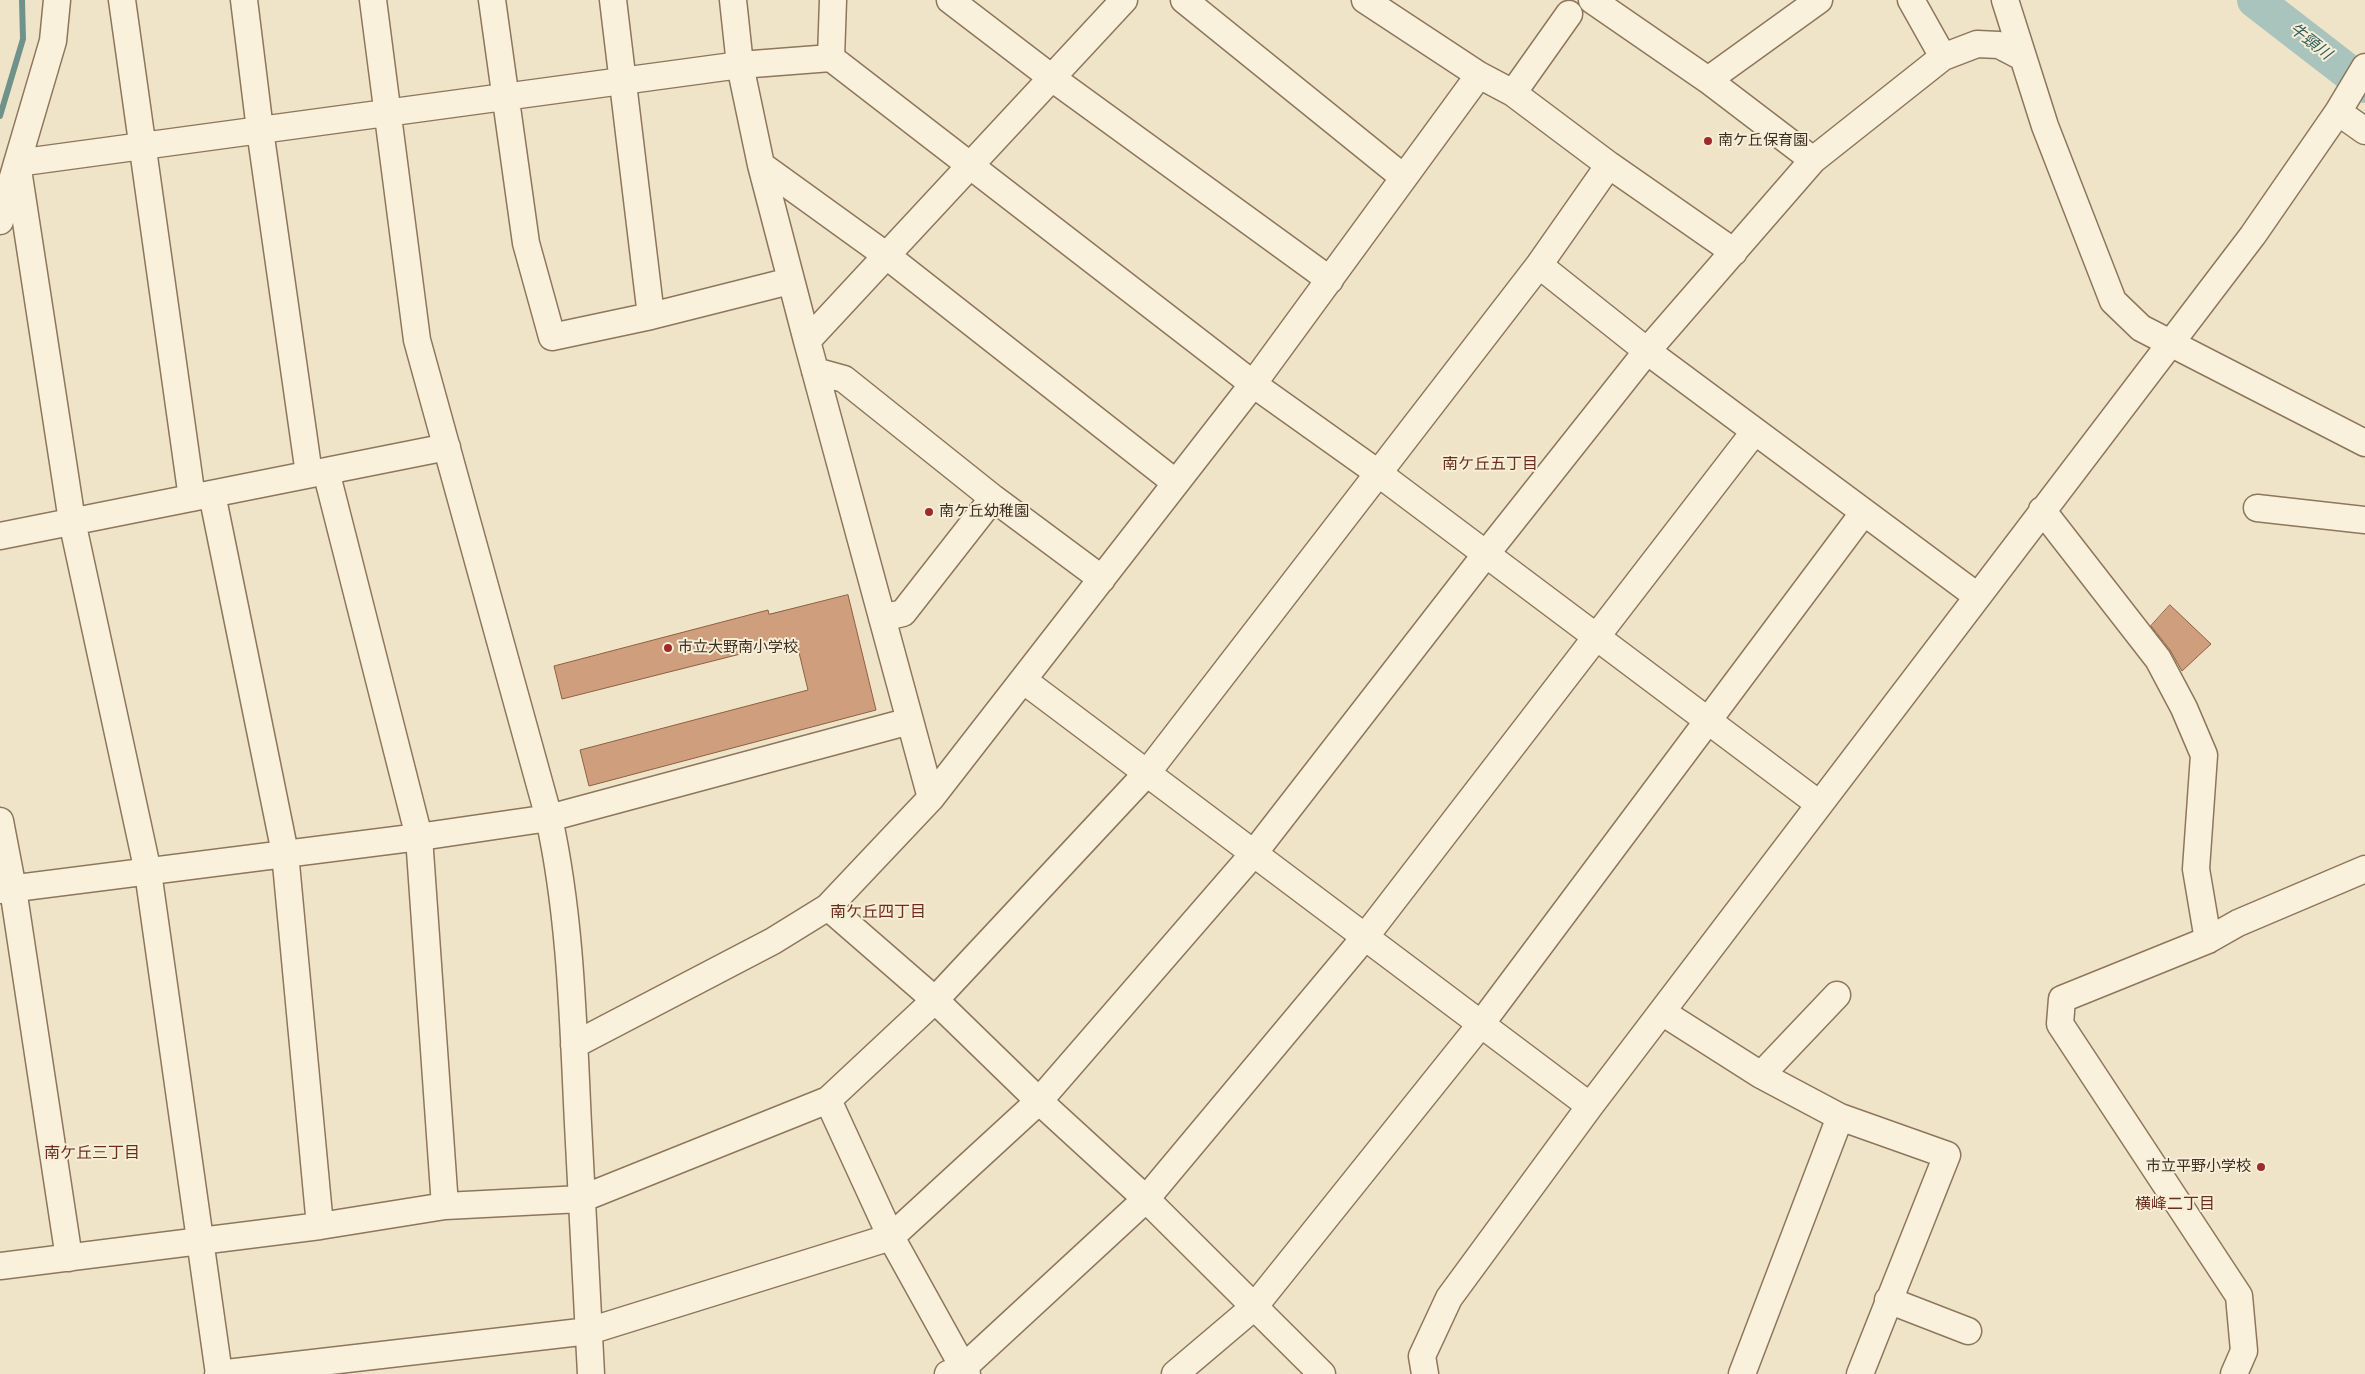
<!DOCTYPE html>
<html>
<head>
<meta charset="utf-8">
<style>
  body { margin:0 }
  canvas { display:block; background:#f0e4c8 }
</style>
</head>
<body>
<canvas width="2365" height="1374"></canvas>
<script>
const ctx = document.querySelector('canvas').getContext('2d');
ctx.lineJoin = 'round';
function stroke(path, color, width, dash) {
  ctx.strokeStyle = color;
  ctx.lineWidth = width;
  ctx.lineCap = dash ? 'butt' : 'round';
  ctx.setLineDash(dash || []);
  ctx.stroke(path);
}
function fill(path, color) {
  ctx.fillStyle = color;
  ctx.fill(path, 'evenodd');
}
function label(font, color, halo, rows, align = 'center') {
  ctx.font = font + ' "Times New Roman","Noto Sans JP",serif';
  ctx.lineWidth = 4;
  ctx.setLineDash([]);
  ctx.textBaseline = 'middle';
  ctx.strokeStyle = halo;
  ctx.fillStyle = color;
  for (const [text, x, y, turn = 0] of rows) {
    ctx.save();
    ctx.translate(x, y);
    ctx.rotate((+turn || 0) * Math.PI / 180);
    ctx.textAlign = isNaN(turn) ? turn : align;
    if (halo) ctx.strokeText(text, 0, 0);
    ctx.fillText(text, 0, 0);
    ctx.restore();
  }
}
stroke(new Path2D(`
  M 0,116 L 23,39 L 22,0`), '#6f938a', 6);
stroke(new Path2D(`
  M 2255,0 L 2365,85`), '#a9c4bc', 36);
const building = new Path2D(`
  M 848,595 L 876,710 L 589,786 L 580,750 L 808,690 L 796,640 L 562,699 L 554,666 L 768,610 L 769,614 Z
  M 2170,605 L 2211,644 L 2182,671 L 2170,650 L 2151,626 Z`);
fill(building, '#cf9f7d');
stroke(building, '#8d5f41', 1);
const minor = new Path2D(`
  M 122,0 L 192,498
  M 244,0 L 260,130 L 309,474
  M 373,0 L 417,340 L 549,818 C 571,919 573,1021 578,1124 C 582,1207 587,1291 591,1374
  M 492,0 L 526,243 L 552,337 L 651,316 L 790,281
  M 613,0 L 651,316
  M 733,0 L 740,65 L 761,165 L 807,341
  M 950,0 L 1052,78 L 1330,280
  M 1184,0 L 1403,177
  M 1365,0 L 1479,75 L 1513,93 L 1609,165 L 1734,252
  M 1592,0 L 1708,80 L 1813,160
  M 1911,0 L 1943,57
  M 2005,0 L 2045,126 L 2113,301 L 2141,328 L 2365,443
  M 831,58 L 833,0
  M 1708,80 L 1819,0
  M 1513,93 L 1569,14
  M 2338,112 L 2365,131
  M 17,163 L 740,65 L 831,58 L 1253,384 L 1378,473 L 1819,804
  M 17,163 L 72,521 L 148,872 L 219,1374
  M 761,165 L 887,256 L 1176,483
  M 0,221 L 53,41 L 57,0
  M 1539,265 L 1609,165
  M 815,371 L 844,379 L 993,498 L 1102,579
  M 326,471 L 419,837 L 445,1206
  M 212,494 L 285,853 L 320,1226
  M 2257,508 L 2365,520
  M 2042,510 L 2158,659 L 2184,708 L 2204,755 L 2196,869 L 2208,940
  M 0,536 L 447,447
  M 882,618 L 903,613 L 993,498
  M 1023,680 L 1590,1106
  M 931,798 L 807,341 L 1124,0
  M 0,821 L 13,889 L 69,1258
  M 0,890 L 419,837 L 549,818 L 910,721
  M 828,907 L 935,1000 L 1039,1101 L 1146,1199 L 1322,1374
  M 1662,1012 L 1761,1075 L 1837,995
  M 574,1045 L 773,941 L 828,907 L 931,798 L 1253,384 L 1479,75
  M 1761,1075 L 1840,1117 L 1947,1155 L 1860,1374
  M 828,1100 L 891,1237 L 967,1374
  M 0,1266 L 320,1226 L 445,1206 L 581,1199 L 828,1100 L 935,1000 L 1147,773 L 1539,265 L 1647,351 L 1977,596
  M 1888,1300 L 1968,1331
  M 218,1374 L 589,1331 L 891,1237 L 1039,1101 L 1254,853 L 1486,554 L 1647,351 L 1813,160 L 1943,57 L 1977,44 L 1999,45 L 2022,57
  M 948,1374 L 964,1367 L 1146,1199 L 1365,937 L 1755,431
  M 1175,1374 L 1254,1307 L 1481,1024 L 1864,512
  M 1425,1374 L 1422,1356 L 1449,1298 L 1590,1106 L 2253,235 L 2338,112 L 2365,67
  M 1742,1374 L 1840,1117
  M 2234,1374 L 2244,1351 L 2239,1296 L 2060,1024 L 2062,999 L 2208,940 L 2238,923 L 2365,869`);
stroke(minor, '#8d765c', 29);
stroke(minor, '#faf1dc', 26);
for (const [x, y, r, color] of [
  [1708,141,5,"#9e2a2b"],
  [929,512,5,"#9e2a2b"],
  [668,648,5,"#9e2a2b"],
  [2261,1167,5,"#9e2a2b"]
]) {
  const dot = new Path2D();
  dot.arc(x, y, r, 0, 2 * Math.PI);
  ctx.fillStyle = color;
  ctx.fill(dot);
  stroke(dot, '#f7eed8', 2);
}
label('15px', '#3d2e20', '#f7eed8', [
  ["南ケ丘保育園",1718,141],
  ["南ケ丘幼稚園",939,512],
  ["市立大野南小学校",678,648],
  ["市立平野小学校",2251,1167,"right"]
], 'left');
label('italic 16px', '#2f5d5a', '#f7eed8', [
  ["牛頸川",2310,42,38]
]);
label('16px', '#6b2e1e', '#f7eed8', [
  ["南ケ丘五丁目",1490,465],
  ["南ケ丘四丁目",878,913],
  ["南ケ丘三丁目",92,1154],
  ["横峰二丁目",2175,1205]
]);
</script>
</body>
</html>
